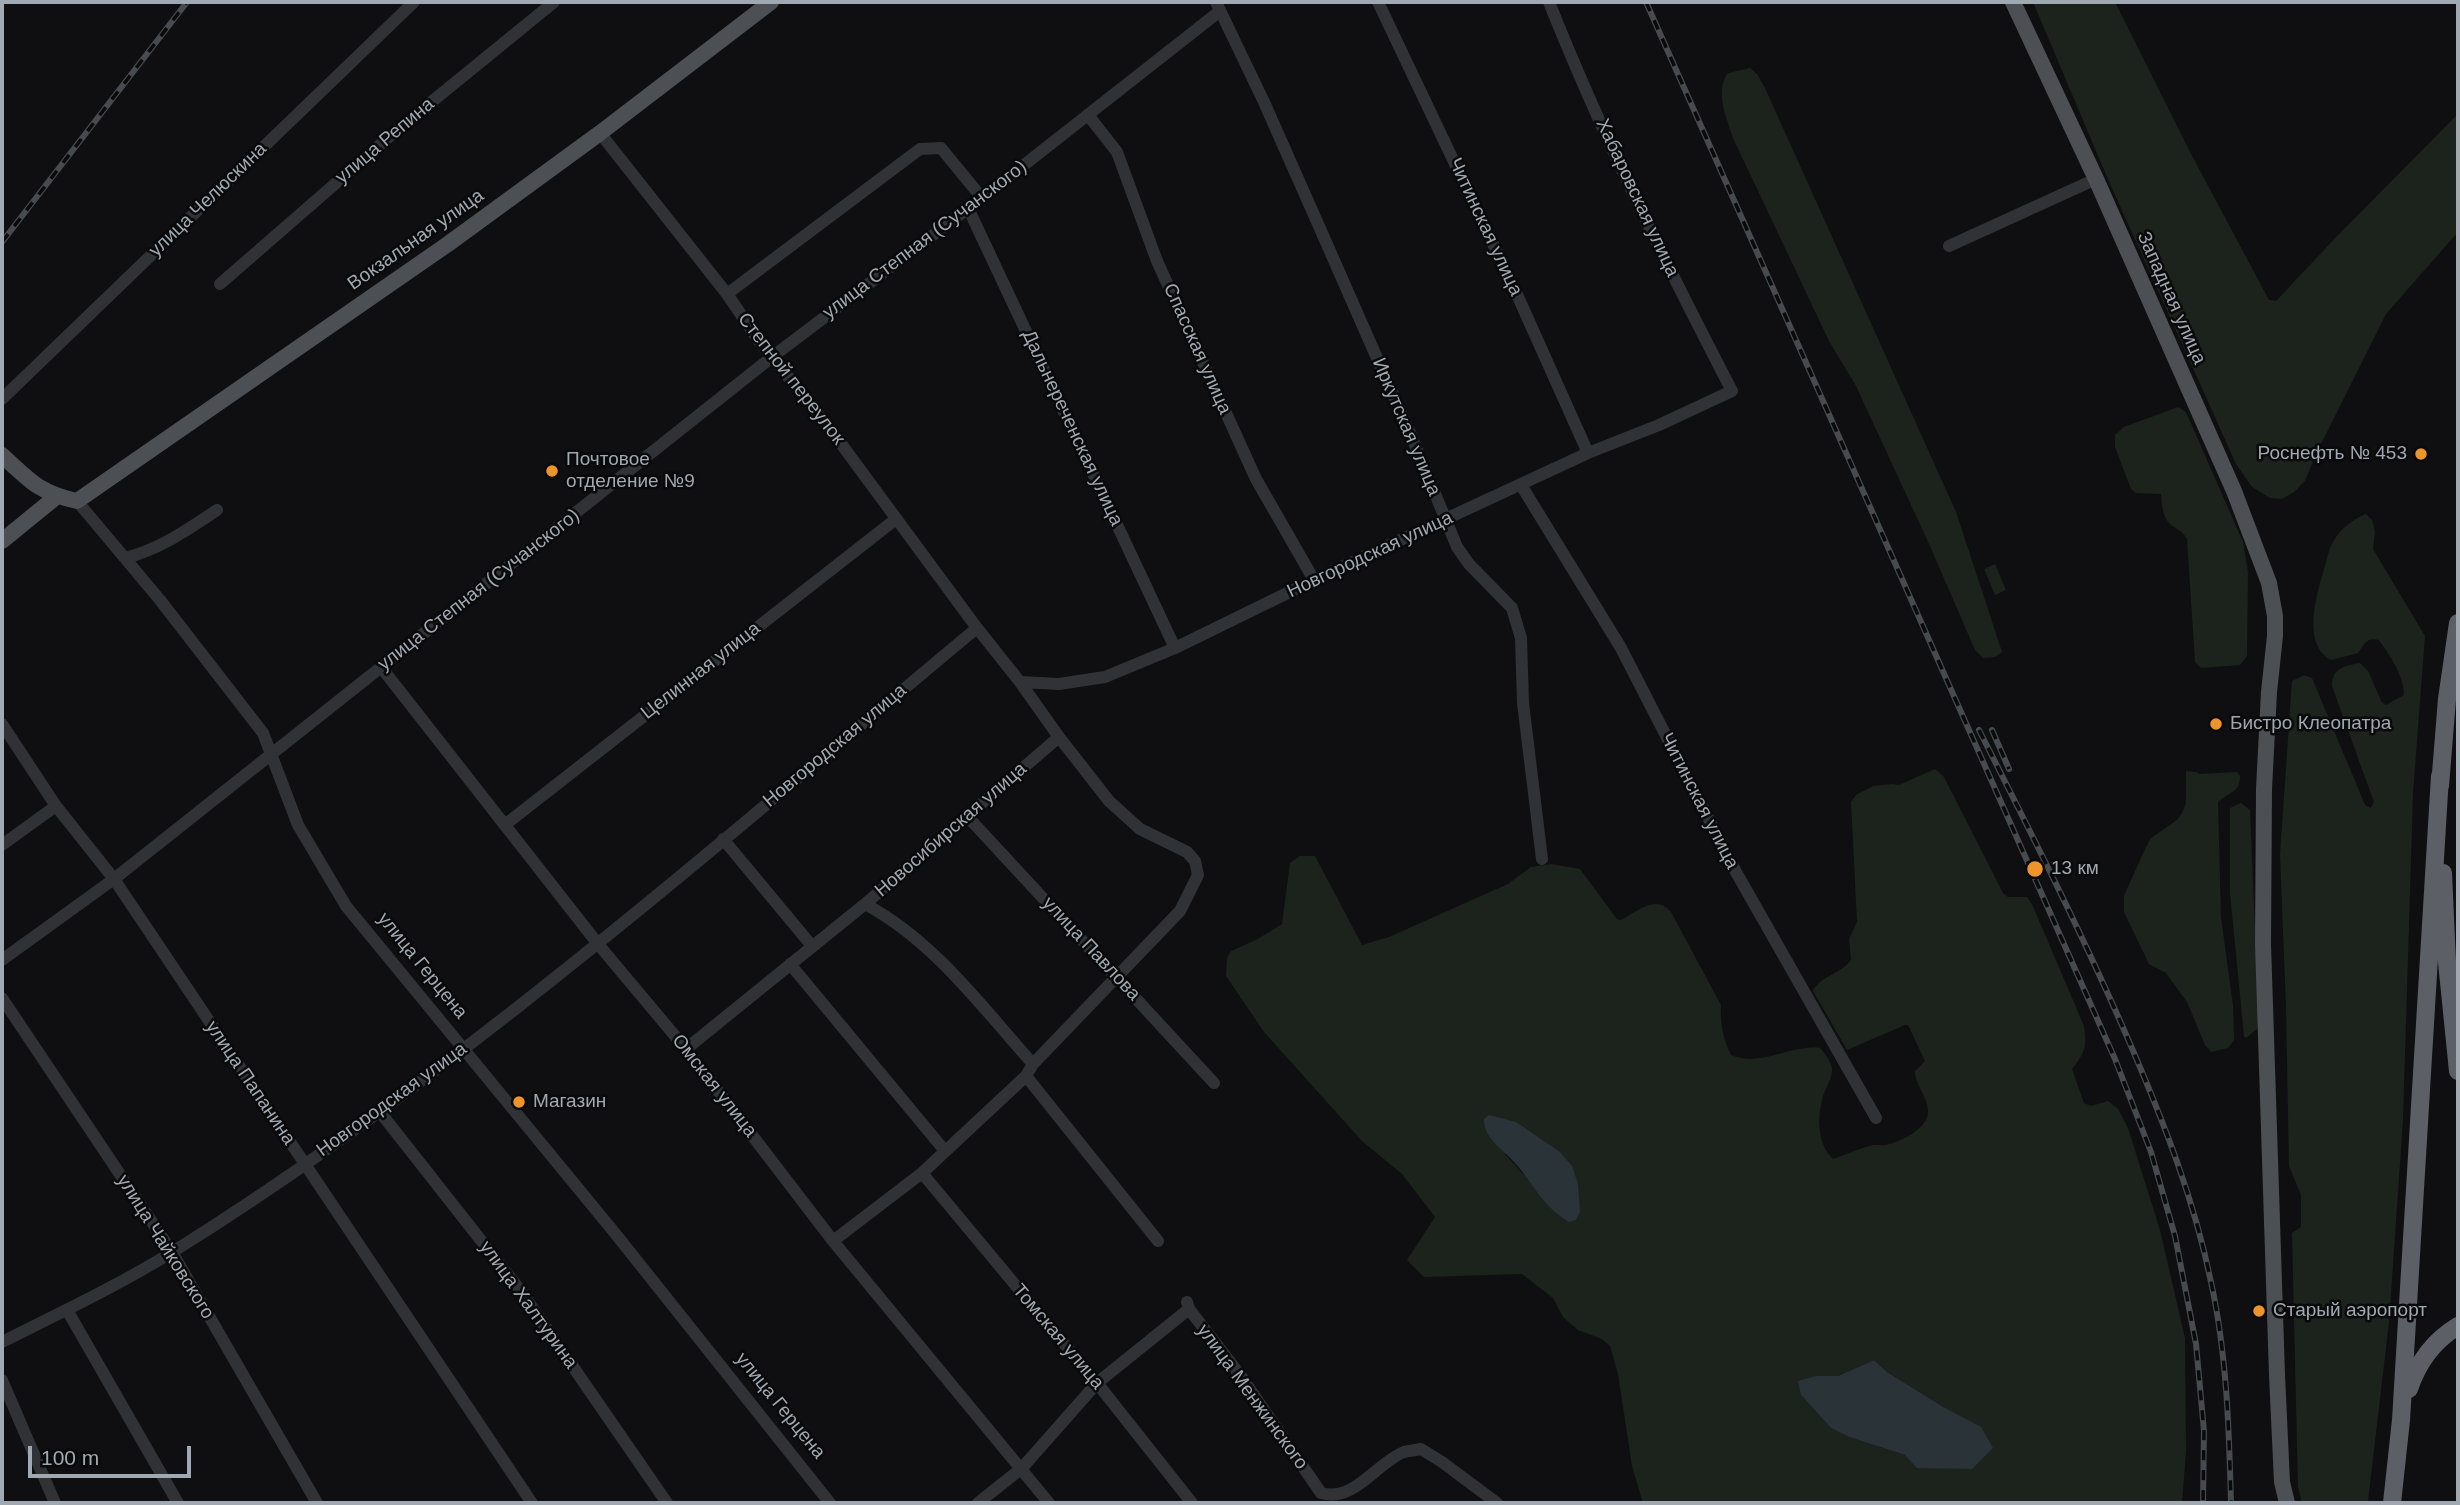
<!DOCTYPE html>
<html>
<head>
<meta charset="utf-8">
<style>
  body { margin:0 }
  #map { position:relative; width:2460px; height:1505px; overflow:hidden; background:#0f0f11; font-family:Helvetica,sans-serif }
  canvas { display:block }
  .frame { position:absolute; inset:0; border:4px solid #a0a8b1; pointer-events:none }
  .scale { position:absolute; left:28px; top:1446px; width:163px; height:32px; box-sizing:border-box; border:4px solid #a0a8b1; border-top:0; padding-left:9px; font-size:21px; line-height:24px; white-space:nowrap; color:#a0a8b1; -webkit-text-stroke:5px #0a0a0b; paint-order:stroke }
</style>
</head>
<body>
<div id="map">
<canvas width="2460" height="1505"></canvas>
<div class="frame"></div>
<div class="scale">100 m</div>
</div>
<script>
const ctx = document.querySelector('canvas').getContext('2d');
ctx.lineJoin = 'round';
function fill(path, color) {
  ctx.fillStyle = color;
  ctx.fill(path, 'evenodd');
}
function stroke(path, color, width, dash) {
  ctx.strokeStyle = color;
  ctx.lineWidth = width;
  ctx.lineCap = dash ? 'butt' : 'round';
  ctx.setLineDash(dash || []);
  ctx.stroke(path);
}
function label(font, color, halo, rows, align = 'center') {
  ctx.font = font + ' Helvetica,sans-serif';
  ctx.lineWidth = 5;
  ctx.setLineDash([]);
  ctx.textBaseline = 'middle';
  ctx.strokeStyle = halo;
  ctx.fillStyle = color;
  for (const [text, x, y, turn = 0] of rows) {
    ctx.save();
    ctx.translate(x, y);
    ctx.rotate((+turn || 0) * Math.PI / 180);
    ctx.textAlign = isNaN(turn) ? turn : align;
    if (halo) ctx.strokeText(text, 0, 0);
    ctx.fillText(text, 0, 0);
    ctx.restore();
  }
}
fill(new Path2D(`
  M 2033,2 L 2115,2 L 2190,152 L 2269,300 L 2276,301 L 2342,231 L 2458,114 L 2458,232 L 2386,314 L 2315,456 L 2305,481 L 2294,492 L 2282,499 L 2270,498 L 2252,487 L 2236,464 L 2107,177 Z
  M 1750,68 L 1757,74 L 1765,88 L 1956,512 L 2002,652 L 1995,657 L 1983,658 L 1975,650 L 1930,546 L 1856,386 L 1829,341 L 1733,138 C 1727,118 1714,91 1728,73 Z
  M 2178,407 L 2186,412 L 2243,542 L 2248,572 L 2247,656 L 2240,665 L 2201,668 L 2195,662 L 2187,539 C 2183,531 2175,529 2169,523 C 2162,515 2162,504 2161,494 L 2136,493 L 2131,489 L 2115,447 L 2115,435 L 2124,427 Z
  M 2366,514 L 2372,520 L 2375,532 L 2373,549 L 2425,636 L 2413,793 L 2403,1120 L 2389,1322 L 2368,1501 L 2367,1503 L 2302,1503 L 2298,1487 L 2292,1233 L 2301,1227 L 2301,1195 L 2289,1166 L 2286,1008 L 2280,854 L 2292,681 L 2304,675 L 2312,678 L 2365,805 L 2371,808 L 2374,802 L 2332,686 C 2332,668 2344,666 2360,663 L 2368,671 L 2382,703 L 2386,705 L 2404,695 C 2404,676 2390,655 2379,640 C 2367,637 2365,643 2358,653 L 2331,660 C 2300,644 2318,589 2326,563 C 2328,556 2329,548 2333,542 C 2340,529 2353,519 2366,514 Z
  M 1995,564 L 2006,590 L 1995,595 L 1984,569 Z
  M 1935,769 L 1944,777 L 2003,893 L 2008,897 L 2027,897 L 2032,904 L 2084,1026 C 2087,1046 2085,1053 2072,1069 L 2084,1103 L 2091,1106 L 2108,1101 L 2118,1109 L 2128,1128 L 2160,1230 L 2185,1338 L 2186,1451 L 2182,1503 L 1643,1503 L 1632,1466 L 1618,1374 L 1610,1346 L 1602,1339 L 1578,1330 L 1563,1317 L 1553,1298 L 1522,1274 L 1424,1277 L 1407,1260 L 1435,1217 L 1402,1174 L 1362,1141 L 1264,1032 L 1226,976 L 1227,958 L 1231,951 L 1256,940 L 1282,924 L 1290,863 L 1300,856 L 1315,856 L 1362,945 L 1389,937 L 1508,884 L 1531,867 L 1551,864 L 1580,869 L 1617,919 L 1621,920 C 1638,911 1656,894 1671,912 L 1721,1005 C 1720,1023 1723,1039 1731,1055 C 1762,1068 1790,1044 1820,1048 C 1825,1054 1830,1060 1832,1068 C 1833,1079 1824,1089 1822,1100 C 1817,1120 1818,1145 1833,1159 C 1845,1155 1857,1149 1870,1146 C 1875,1144 1881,1146 1886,1145 C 1900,1142 1927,1129 1928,1113 C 1929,1097 1915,1086 1915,1071 L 1925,1061 L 1908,1025 L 1905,1025 L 1847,1050 L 1813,991 C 1820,976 1841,974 1851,960 L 1849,939 L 1857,922 L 1851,802 L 1856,795 L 1873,786 L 1892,784 L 1899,785 ZM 1504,1153 L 1578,1184 L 1524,1175 ZM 1874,1360 L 1887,1372 L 1945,1408 L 1905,1455 L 1849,1437 L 1831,1428 L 1801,1395 L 1816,1376 L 1838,1376 Z
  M 2186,771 L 2197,772 L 2199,774 L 2237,772 L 2240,776 C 2240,793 2230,791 2218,802 L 2221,917 L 2233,1006 L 2234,1040 L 2228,1048 L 2211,1052 L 2205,1045 L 2187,1002 L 2166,973 L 2149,964 L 2124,912 L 2124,896 L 2145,849 L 2151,838 L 2177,820 L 2182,813 L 2186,803 Z
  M 2241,803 L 2250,810 L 2259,1024 L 2257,1029 L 2246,1038 L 2244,1036 L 2230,893 L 2230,808 Z`), '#1c231c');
fill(new Path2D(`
  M 1489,1115 L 1516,1122 L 1560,1152 L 1572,1166 L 1578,1184 L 1580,1212 L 1576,1220 L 1569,1222 C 1540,1204 1535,1185 1514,1162 C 1502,1148 1484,1139 1484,1119 Z
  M 1874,1360 L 1887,1372 L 1945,1408 L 1981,1427 L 1993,1448 L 1972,1469 L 1917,1468 L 1905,1455 L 1849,1437 L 1831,1428 L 1801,1395 L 1798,1381 L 1816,1376 L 1838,1376 Z`), '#293338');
stroke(new Path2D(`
  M 1216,2 L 1264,102 L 1322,233 L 1410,433 L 1457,547 L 1469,564 L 1512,608 L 1521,638 L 1523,703 L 1542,859
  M 1378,2 L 1515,290 L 1588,453
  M 1088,115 L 1117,152 L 1157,261 L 1256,479 L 1314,580
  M 600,133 L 727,294 L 759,341 L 828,426 L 977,628
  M 968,208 L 1175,648
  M 1949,246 L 2096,179
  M 220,284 L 397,130 L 554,2
  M 727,294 L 920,149 L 941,148 L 982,198
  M 2,399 L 414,2
  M 1521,485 L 1621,648 L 1736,872 L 1876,1118
  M 77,501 L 160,600 L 263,733 L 298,825 L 346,906 L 614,1232 L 830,1503
  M 125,558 C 160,549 187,530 217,510
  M 381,667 L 598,944 L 686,1049 L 833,1241 L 1049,1503
  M 1020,682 L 1059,737
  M 2,724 L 56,806 L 114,879 L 532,1503
  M 967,816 L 1214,1083
  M 506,824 L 896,519
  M 723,839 L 812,946
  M 2,845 L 56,806
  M 865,904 C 934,941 981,1006 1033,1064
  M 2,960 L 114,879 L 772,357 L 982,198 L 1220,11
  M 790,964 L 945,1151
  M 2,998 L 172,1252 L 317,1503
  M 686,1049 L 865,904 L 1059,737 L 1109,801 L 1140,829 L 1187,852 L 1195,861 L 1198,875 L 1180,911 L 1033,1064 L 1026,1076 L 922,1173 L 833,1241
  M 1026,1076 L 1158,1241
  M 380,1112 L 520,1290 L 667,1503
  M 922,1173 L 1097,1383 L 1192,1503
  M 1187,1302 L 1189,1309 L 1240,1375 L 1321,1493 C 1354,1503 1376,1463 1404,1452 C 1409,1451 1416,1450 1421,1449 L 1442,1462 L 1497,1503
  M 67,1310 L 178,1503
  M 2,1342 C 60,1313 119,1285 174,1251 C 462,1071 717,844 977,628 L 1020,682 L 1059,684 L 1105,677 L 1175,648 L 1314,580 L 1588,453 L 1659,425 L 1732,391 C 1666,264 1602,135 1549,2
  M 2,1380 L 55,1503
  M 978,1503 L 1022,1468 L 1097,1383 L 1189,1309`), '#303235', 12);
stroke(new Path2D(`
  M 2013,2 L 2096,179 L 2234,491 L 2269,583 L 2275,616 L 2275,636 L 2269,692 L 2264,789 L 2263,944 L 2277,1375 L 2282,1482 L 2287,1503
  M 2,455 C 29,480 39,493 77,501 L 448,244 L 600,133 L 771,2
  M 2,541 L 56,497`), '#4c4f54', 16);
stroke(new Path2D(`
  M 2440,786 L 2447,699 L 2458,623
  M 2443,873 L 2447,962 L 2458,1071
  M 2409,1389 C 2418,1362 2433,1341 2458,1326
  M 2392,1503 L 2401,1420 L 2440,776`), '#5c6066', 18);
const rail = new Path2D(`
  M 1646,2 L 2115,1059 L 2151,1152 L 2175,1236 L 2196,1344 L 2204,1431 L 2203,1503
  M 2,242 L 187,2
  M 1979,730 C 2032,835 2085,939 2131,1046 C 2164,1123 2194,1199 2211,1282 C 2227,1355 2229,1429 2231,1503
  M 1992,730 L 2009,769`);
stroke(rail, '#474a4e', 6);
stroke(rail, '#0a0a0b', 3.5, [10]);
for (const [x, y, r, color] of [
  [2421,454,7,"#ed952a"],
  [552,471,7,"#ed952a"],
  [2216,724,7,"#ed952a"],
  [2035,869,9,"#ed952a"],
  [519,1102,7,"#ed952a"],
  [2259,1311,7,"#ed952a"]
]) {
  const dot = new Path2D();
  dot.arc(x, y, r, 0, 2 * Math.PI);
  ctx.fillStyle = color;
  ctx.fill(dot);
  stroke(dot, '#0a0a0b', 2.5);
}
label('19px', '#a0a8b1', '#0a0a0b', [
  ["улица Репина",385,141,-40],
  ["Хабаровская улица",1637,198,65],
  ["улица Челюскина",208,200,-44],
  ["Читинская улица",1485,227,65],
  ["Вокзальная улица",416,240,-35],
  ["улица Степная (Сучанского)",925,240,-37],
  ["Западная улица",2171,298,66],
  ["Спасская улица",1197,349,66],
  ["Степной переулок",791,379,52],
  ["Иркутская улица",1406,427,67],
  ["Дальнереченская улица",1072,428,65],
  ["Новгородская улица",1370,555,-25],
  ["улица Степная (Сучанского)",479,590,-38],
  ["Целинная улица",701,671,-38],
  ["Новгородская улица",835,746,-40],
  ["Читинская улица",1699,801,63],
  ["Новосибирская улица",951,830,-41],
  ["улица Павлова",1091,949,47],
  ["улица Герцена",422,966,51],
  ["улица Папанина",250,1083,56],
  ["Омская улица",714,1086,52],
  ["Новгородская улица",392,1100,-36],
  ["улица Чайковского",165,1247,58],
  ["улица Халтурина",528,1305,54],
  ["Томская улица",1058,1337,50],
  ["улица Менжинского",1252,1397,54],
  ["улица Герцена",780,1406,51]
]);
label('19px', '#a0a8b1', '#0a0a0b', [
  ["Роснефть № 453",2407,454,"right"],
  ["Почтовое",566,460],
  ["отделение №9",566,482],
  ["Бистро Клеопатра",2230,724],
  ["13 км",2051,869],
  ["Магазин",533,1102],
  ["Старый аэропорт",2273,1311]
], 'left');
</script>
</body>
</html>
